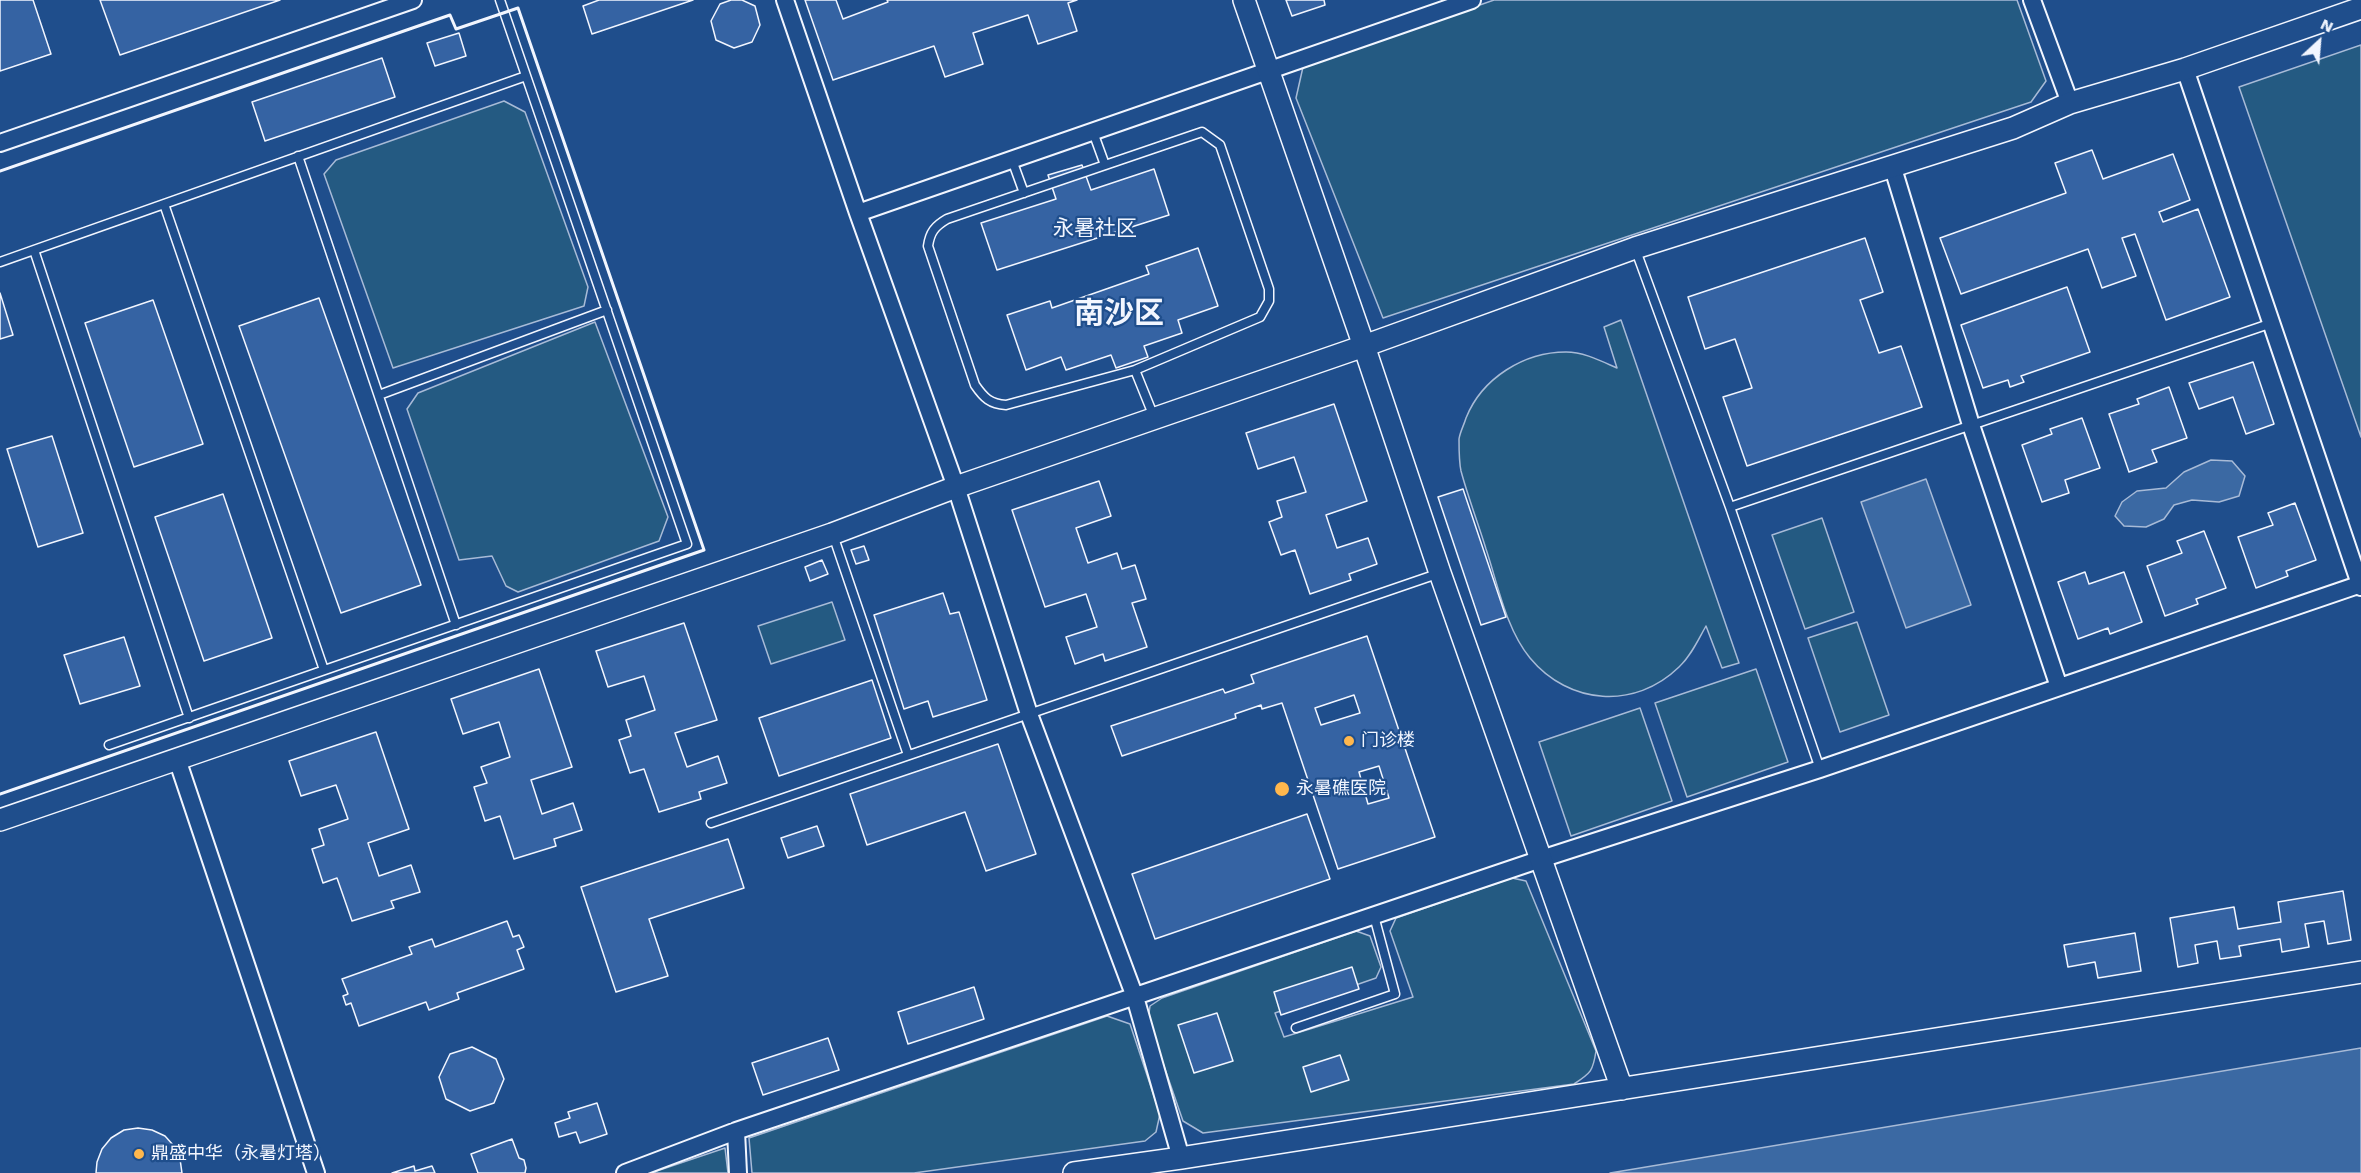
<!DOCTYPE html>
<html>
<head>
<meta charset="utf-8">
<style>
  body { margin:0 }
  #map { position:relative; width:2361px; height:1173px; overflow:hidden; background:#1f4e8c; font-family:"Work Sans",sans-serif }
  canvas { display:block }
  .north { position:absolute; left:2289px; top:12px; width:60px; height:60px; -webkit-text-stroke:4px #1f4e8c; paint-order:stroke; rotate:26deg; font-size:16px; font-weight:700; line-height:24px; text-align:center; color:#f2f6ff }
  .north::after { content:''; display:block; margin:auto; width:21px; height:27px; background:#f2f6ff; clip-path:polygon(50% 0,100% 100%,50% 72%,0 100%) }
</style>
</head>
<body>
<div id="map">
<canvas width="2361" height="1173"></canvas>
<div class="north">N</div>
</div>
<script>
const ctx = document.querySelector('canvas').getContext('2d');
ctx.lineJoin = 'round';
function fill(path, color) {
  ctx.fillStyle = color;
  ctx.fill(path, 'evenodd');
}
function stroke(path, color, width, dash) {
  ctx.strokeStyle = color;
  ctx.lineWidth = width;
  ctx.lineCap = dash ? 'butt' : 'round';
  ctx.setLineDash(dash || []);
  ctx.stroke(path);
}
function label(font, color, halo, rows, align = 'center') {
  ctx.font = font + ' "Work Sans","Noto Sans SC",sans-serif';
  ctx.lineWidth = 4.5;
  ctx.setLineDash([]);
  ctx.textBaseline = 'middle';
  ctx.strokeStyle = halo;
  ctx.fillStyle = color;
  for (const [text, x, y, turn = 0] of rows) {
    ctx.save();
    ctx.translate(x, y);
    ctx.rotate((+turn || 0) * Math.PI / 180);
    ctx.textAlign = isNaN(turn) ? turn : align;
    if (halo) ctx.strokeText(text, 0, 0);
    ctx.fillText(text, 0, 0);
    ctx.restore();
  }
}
const green = new Path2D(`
  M 1494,0 L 2017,0 L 2046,81 L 2031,102 L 1383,318 L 1296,98 L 1303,67 Z
  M 2361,45 L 2361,437 L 2239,87 Z
  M 504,101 L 525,112 L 588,287 L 584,306 L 393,368 L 324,174 L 336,160 Z
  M 1621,320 L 1739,663 L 1722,668 L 1706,626 C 1698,640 1691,656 1679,667 C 1635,710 1569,705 1530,658 C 1506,629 1498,585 1486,549 C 1478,523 1468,497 1461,471 C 1459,462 1459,449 1459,439 C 1460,432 1464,425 1466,418 C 1482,378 1524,352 1566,352 C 1584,352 1601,361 1617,368 L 1604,327 Z
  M 595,322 L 668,517 L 659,541 L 518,592 L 506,586 L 492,556 L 459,560 L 407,409 L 418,393 Z
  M 1822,518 L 1854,612 L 1805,629 L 1772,535 Z
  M 832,602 L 845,640 L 771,664 L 758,626 Z
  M 1857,622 L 1889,715 L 1840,732 L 1808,638 Z
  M 1756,669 L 1788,762 L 1687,797 L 1655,703 Z
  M 1640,708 L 1672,801 L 1571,836 L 1539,742 Z
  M 1512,878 L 1526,881 L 1596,1051 C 1593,1071 1591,1073 1574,1084 L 1203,1133 L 1183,1121 L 1148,1020 L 1150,1006 L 1162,998 L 1356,931 L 1370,936 L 1381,967 L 1376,978 L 1275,1013 L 1284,1037 L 1413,997 L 1390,931 L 1396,918 Z
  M 1107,1016 L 1130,1024 L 1160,1114 L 1156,1132 L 1145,1141 L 914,1173 L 752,1173 L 749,1138 Z
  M 725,1148 L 728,1173 L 651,1173 Z`);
fill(green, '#245a82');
stroke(green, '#a8bbd7', 1.5);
const water = new Path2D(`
  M 2211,460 L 2232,461 L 2245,476 L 2239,496 L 2219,502 L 2192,500 L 2174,505 L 2164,519 L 2146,527 L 2124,526 L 2115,516 L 2122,502 L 2137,491 L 2166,488 L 2184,472 Z
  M 1926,479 L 1971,605 L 1906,628 L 1861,502 Z
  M 2361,1048 L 2361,1173 L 1610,1173 Z`);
fill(water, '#3b69a3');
stroke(water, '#a8bbd7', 1.5);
const building = new Path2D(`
  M 0,0 L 33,0 L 51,54 L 0,71 Z
  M 100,0 L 280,0 L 120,55 Z
  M 599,0 L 693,0 L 592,34 L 583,6 Z
  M 731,0 L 742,0 L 755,6 L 760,25 L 752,42 L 734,48 L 716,40 L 711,21 L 720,4 Z
  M 805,0 L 836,0 L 843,19 L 888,2 L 887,0 L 1077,0 L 1068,3 L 1077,31 L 1038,44 L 1028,15 L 973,33 L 983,64 L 945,77 L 934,46 L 833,80 Z
  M 1286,0 L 1324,0 L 1325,5 L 1292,16 Z
  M 459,33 L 466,56 L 435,66 L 427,43 Z
  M 382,58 L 395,97 L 265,141 L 252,102 Z
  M 2092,150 L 2103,179 L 2173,154 L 2190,200 L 2159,212 L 2163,222 L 2198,209 L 2230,297 L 2166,320 L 2135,234 L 2122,238 L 2136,276 L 2102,288 L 2088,249 L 1961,294 L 1940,238 L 2066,193 L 2055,163 Z
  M 1082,165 L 1091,190 L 1154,169 L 1169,215 L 997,270 L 981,223 L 1056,199 L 1048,175 Z
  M 1865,238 L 1883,292 L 1860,300 L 1879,353 L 1901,346 L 1922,407 L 1747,466 L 1723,397 L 1752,388 L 1735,339 L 1705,349 L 1688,297 Z
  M 1198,248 L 1218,306 L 1178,320 L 1182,333 L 1144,346 L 1148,357 L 1116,368 L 1111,355 L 1066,370 L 1061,357 L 1026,370 L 1007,315 L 1050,301 L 1052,308 L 1149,274 L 1146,266 Z
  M 2067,287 L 2090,352 L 2021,376 L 2024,382 L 2010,387 L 2008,380 L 1983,388 L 1961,325 Z
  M 0,293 L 13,335 L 0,339 Z
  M 319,298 L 421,585 L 341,613 L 239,326 Z
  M 153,300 L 203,444 L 134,467 L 85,323 Z
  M 2253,362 L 2274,424 L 2246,434 L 2233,397 L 2199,409 L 2189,383 Z
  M 2169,387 L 2187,438 L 2152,450 L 2157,462 L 2129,472 L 2109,414 L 2139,404 L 2137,399 Z
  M 1334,404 L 1367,501 L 1326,515 L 1337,548 L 1368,538 L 1377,564 L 1349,574 L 1351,580 L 1310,594 L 1295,550 L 1281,555 L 1269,522 L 1282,517 L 1277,501 L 1306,492 L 1294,457 L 1258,469 L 1246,433 Z
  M 2082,418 L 2100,468 L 2065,480 L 2069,493 L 2042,502 L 2022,445 L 2052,434 L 2050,429 Z
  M 52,436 L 83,533 L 38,547 L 7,449 Z
  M 1099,481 L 1111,516 L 1076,528 L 1088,563 L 1117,553 L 1122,569 L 1135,565 L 1146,599 L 1132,603 L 1147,647 L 1105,661 L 1103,654 L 1075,664 L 1066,637 L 1097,627 L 1086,594 L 1045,607 L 1012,510 Z
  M 1463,489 L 1506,617 L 1481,625 L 1438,497 Z
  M 223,494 L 272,638 L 204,661 L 155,517 Z
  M 2295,503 L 2316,560 L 2286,571 L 2288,576 L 2256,588 L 2238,537 L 2273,525 L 2268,513 Z
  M 2204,531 L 2226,588 L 2196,599 L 2198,604 L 2165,616 L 2147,566 L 2182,553 L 2177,541 Z
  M 864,546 L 869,560 L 856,564 L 851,550 Z
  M 822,560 L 828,574 L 810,581 L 805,567 Z
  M 2085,572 L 2089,584 L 2124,572 L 2142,622 L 2110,634 L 2108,628 L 2078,639 L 2058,582 Z
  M 943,593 L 950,614 L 959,612 L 987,700 L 933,717 L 928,701 L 904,709 L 874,615 Z
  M 684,623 L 717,720 L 675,733 L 687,767 L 718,756 L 727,783 L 699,792 L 701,799 L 659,812 L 644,769 L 630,773 L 619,740 L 631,736 L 626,720 L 655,710 L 644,676 L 608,687 L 596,651 Z
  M 1367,636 L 1435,837 L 1338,869 L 1282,703 L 1262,709 L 1261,705 L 1235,714 L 1236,718 L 1122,756 L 1111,726 L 1223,689 L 1225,693 L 1254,683 L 1251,675 ZM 1354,695 L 1360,713 L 1321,725 L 1315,708 ZM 1379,766 L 1389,798 L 1368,804 L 1359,772 Z
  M 124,637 L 140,686 L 80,704 L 64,655 Z
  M 539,669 L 572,767 L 531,780 L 542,814 L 573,803 L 582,830 L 554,839 L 556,846 L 514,859 L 500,816 L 485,821 L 474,787 L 487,783 L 481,767 L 510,757 L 499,722 L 463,734 L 451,699 Z
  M 872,680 L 891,738 L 779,776 L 759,718 Z
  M 376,732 L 409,829 L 368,843 L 379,876 L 411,865 L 420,892 L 391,901 L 394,908 L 352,921 L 337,878 L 323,883 L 312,849 L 324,845 L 319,829 L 348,819 L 336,785 L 301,796 L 289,761 Z
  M 998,744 L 1036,854 L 986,871 L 965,812 L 867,845 L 850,794 Z
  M 1307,814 L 1330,879 L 1155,939 L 1132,874 Z
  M 817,826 L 824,846 L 788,858 L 781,838 Z
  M 728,839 L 744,888 L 649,919 L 668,976 L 616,992 L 581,887 Z
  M 2343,891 L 2351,940 L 2328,944 L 2324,921 L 2305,924 L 2309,947 L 2282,952 L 2280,939 L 2239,946 L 2241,956 L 2220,959 L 2217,941 L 2195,945 L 2198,963 L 2178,967 L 2170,918 L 2234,907 L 2238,929 L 2281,922 L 2278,902 Z
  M 507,921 L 513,937 L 519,935 L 524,947 L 517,950 L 524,969 L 457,993 L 459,999 L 429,1010 L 426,1002 L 359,1026 L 351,1003 L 346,1005 L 343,996 L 348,994 L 342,979 L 412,954 L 409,947 L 432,939 L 435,947 Z
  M 2135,933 L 2141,971 L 2098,978 L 2095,962 L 2068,967 L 2064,945 Z
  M 1352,967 L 1359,989 L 1281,1015 L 1274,992 Z
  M 974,987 L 984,1019 L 908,1044 L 898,1012 Z
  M 1217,1013 L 1233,1061 L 1194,1073 L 1178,1025 Z
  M 828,1038 L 839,1070 L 763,1095 L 752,1063 Z
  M 472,1047 L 496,1059 L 504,1079 L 494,1103 L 470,1111 L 446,1099 L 439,1077 L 450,1054 Z
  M 1340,1055 L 1349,1080 L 1311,1092 L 1303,1067 Z
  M 597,1103 L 607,1134 L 580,1143 L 576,1132 L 559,1137 L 555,1123 L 570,1118 L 568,1112 Z
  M 138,1128 L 152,1130 L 165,1136 L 174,1146 L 180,1159 L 182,1173 L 96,1173 L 97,1162 L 102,1149 L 111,1138 L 124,1130 Z
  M 512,1139 L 519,1158 L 524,1160 L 526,1168 L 525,1173 L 478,1173 L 471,1154 Z
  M 414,1166 L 415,1171 L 432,1166 L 435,1173 L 392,1173 Z`);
fill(building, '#3563a3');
stroke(building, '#f2f6ff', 1.5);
const service = new Path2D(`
  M 1093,132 L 1105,165
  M 1202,132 L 1220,145 L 1269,289 L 1269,301 L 1260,317 L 1135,370 L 1006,405 C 990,404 984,398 975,385 L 928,246 C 930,232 935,226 947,219 Z
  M 298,156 L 456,625
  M 1012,160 L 1024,193
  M 164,204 L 324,670
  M 1635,248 L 1730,507 L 1820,769
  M 34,250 L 189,718
  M 0,262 L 526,76
  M 1135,370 L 1154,417
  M 379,395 L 607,310
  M 1730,507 L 2272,323
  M 833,535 L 908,755
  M 109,745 L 687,544 L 500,0
  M 711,823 L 1440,573
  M 1296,1028 L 1395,994 L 1374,916`);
const minor = new Path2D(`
  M 785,0 L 858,213 L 956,487 L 1029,714 L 1135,997 L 1181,1158
  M 2032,0 L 2070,103
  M 2185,69 L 2361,587
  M 0,143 L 413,0
  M 1892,165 L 1971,425 L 2059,687
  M 858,213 L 1472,0
  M 177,759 L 316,1173
  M 736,1131 L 738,1173
  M 625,1173 L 736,1131 L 1541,859 L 1820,769 L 2361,584`);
const tertiary = new Path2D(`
  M 1244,0 L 1364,346 L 1440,573 L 1622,1089
  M 0,820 L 832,534 L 956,487 L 1364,346 L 1635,248 L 2013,128 L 2070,103 L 2185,69 L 2361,8
  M 1074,1173 L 1181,1158 L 2361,972`);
stroke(service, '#f2f6ff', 11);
stroke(minor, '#f2f6ff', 20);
stroke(tertiary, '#f2f6ff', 24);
stroke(service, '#1f4e8c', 8);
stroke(minor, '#1f4e8c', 16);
stroke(tertiary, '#1f4e8c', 21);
stroke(new Path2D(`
  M 0,171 L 450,15 L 456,29 L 518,8 L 704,550 L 0,794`), '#f2f6ff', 3);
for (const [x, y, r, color] of [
  [1349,741,6,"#ffb74d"],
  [1282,789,8,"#ffb74d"],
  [139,1154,6,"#ffb74d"]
]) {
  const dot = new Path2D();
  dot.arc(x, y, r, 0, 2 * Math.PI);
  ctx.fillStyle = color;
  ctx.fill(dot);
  stroke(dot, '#1f4e8c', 2);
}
label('18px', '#f2f6ff', '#1f4e8c', [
  ["门诊楼",1361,741],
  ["永暑礁医院",1296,789],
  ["鼎盛中华（永暑灯塔）",151,1154]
], 'left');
label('21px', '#f2f6ff', '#1f4e8c', [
  ["永暑社区",1095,229]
]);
label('bold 30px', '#f2f6ff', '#1f4e8c', [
  ["南沙区",1119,314]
]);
</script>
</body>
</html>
